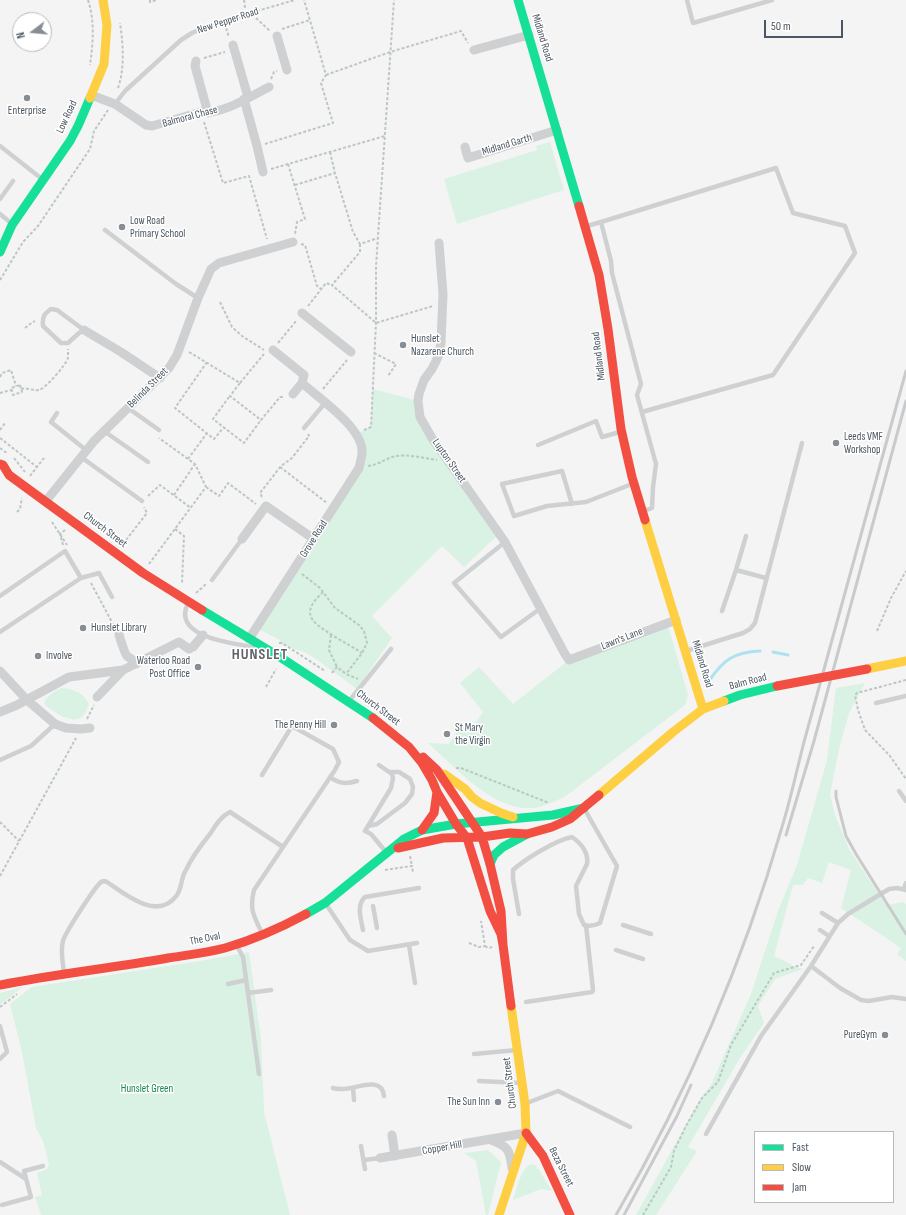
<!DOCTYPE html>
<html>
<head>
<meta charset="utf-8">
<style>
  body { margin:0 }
  #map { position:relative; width:906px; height:1215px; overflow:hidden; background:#f4f4f4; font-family:"Sofia Sans Condensed",sans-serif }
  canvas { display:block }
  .legend { position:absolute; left:754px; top:1131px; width:140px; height:72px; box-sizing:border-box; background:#fff; border:1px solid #b7bbc0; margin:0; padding:5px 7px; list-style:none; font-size:12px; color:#4a5661 }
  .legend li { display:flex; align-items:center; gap:8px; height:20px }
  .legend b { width:20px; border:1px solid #b7bbc0 }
  .north { position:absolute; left:12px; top:12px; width:40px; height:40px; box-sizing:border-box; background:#fff; border:1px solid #b7bbc0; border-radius:50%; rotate:254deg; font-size:11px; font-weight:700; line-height:16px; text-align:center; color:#4a5661 }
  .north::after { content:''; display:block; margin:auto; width:14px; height:18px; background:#868d94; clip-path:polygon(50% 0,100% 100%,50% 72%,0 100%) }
  .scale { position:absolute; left:764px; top:20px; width:79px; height:18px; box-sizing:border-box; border:2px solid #4a5661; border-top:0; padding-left:5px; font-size:12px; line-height:14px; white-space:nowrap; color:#4a5661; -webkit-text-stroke:3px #fff; paint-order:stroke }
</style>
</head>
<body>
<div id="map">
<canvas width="906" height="1215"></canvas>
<ul class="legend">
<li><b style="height:5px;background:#16e098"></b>Fast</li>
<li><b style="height:5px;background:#ffcf43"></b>Slow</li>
<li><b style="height:5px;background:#f24e42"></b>Jam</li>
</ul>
<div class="north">N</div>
<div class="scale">50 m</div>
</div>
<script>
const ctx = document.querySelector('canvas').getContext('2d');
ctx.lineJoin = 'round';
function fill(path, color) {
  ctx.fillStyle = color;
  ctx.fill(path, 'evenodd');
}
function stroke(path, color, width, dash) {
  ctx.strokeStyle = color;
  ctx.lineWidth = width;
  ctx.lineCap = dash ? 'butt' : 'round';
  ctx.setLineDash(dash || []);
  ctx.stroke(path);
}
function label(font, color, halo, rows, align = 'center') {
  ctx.font = font + ' "Sofia Sans Condensed",sans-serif';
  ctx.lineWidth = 3;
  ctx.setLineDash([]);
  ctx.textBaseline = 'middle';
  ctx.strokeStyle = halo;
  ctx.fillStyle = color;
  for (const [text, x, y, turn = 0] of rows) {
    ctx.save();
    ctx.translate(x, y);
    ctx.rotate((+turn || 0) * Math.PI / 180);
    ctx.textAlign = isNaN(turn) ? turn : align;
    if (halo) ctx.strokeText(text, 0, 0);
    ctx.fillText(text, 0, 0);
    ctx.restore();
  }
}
fill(new Path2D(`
  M 550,142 L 564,190 L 457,224 L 444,179 L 537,150 L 536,146 Z
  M 373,389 L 418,401 L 420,417 L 499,534 L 464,567 L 442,546 L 372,616 L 392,638 L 357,689 L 316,659 L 306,653 L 281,644 L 280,640 L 256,628 L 359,468 L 356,434 L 371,427 Z
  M 667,622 L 688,695 L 685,705 L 566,796 C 555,801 545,807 532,808 C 493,811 455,767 428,743 L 449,744 L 463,723 L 471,729 L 483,712 L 460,683 L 479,667 L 513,704 L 569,660 Z
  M 865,683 L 849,713 L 839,749 L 830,795 L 835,815 L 849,849 L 886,905 L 904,902 L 906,904 L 906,961 L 897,954 L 901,948 L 841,908 L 851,870 L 829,862 L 822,883 L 808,878 L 803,885 L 793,885 L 774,956 L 796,967 L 803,969 L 775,979 L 758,1006 L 764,1023 L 740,1058 L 688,1147 L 697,1151 L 656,1215 L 636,1215 L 700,1099 L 711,1085 L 751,994 L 778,911 L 797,865 L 824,771 L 827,760 L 836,688 Z
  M 61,688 C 72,688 84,693 89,704 C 87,708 86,713 83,716 C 73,726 55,712 46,706 L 44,703 C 48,695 53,692 61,688 Z
  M 249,952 L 261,1039 L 264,1112 L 290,1215 L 41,1215 L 35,1197 L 42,1195 L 37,1173 L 47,1169 L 49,1164 L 43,1141 L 36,1128 L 22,1052 L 10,1004 L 32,987 L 200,961 Z
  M 22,987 L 0,1005 L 0,993 Z
  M 488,1150 L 501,1162 L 488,1215 L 486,1215 L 476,1161 L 464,1153 Z
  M 530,1164 L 535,1165 L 539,1170 L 552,1191 L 541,1189 L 513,1200 C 517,1189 520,1171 530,1164 Z`), '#d9f2e3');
stroke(new Path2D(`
  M 773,652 L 788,655
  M 709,681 C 723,660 734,652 760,651`), '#aee2f0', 3);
stroke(new Path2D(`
  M 88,0 C 95,21 93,44 90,65
  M 150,0 L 150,2 L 157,0
  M 244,0 L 245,8
  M 257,11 L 295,0
  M 256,18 L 270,31
  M 226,28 L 229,37
  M 282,29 L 310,20
  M 204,58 L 225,52
  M 326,75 L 390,52 L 461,31 L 468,43
  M 271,79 L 274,72 L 277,71
  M 118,88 C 125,68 123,43 120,23
  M 204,122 L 223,183 L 249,176 L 267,239
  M 265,144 L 333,123 L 321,83 L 326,75 L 304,0
  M 330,152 L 335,173
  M 288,164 L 305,219 L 297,222 L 295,234
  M 271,169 L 385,136
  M 295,185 L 335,173 L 353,232 L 360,244 L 378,238
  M 301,244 L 305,245 L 317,286 L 321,289
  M 360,244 L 360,252 L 332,285 L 376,323 L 433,306
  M 0,280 L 23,242 L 38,226 L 90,149 L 94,131 L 108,110
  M 220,302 L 232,327 L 242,336 L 264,350
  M 308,306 L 326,283 L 332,285
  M 25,328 L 30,324 L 35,321
  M 278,343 L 297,320
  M 189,352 L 240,383 L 230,396 L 261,420 L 280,397 L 284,397
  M 374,353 L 396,364 L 388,376
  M 207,362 L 175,408 L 214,439 L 224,427
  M 0,377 L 2,373 L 11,370 L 16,386
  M 240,383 L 264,354
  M 20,385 L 22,392 L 13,395 L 11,388 Z
  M 21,389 C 27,387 32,391 39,390 C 46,388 66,365 68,358 C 68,355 68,352 68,349
  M 323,389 L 347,360
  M 0,393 L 11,390
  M 229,397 L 213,419 L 244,443 L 261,420
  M 0,430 L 5,423
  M 364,430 L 371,427 L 376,323 L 376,266 L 394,0
  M 0,438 L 37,467
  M 0,448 L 8,454
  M 14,458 L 25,472
  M 188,459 L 207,433
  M 368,466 C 377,465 384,460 392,457 C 406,453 422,458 437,460
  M 280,467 L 327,503
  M 30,476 L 44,458
  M 206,487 L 219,496 L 228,483 L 256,504
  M 174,495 L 195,464
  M 148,496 L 160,485 L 191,508
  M 262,497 L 260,493 L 281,466 L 292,458 L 309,436 L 308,434
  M 17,512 L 20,509 L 22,498
  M 52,522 L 67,545
  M 175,529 L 184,536 L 182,584
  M 123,544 L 147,513 L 144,507
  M 63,545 L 60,534 L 65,530
  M 149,564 L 206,487 L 195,464 L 159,438
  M 302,574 L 320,588 L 335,608 L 359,625 L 364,631 L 367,643 L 362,653 L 346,674
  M 91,583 L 114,626
  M 323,592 C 317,598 307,607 311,617 C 314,627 352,646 362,653
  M 196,593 L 206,584
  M 877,631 L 891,598 L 906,571
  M 331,635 L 329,650 L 337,667
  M 279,643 L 282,643 L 325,671
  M 332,673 L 337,667 L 346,674 L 358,679
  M 906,680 L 857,693 L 855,695 L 858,710 L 865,730 L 890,756 L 906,779
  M 266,687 L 276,669
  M 87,719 L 94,705
  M 456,768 L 461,768 L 549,803
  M 0,822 L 19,841
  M 410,856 L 412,866
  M 385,870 L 412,866 L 413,873
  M 0,876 L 76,738
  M 469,943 L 479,947 L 485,946 L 481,921
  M 485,946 L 488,948 L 493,947
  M 0,1007 L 17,994
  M 643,1215 L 671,1167 L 674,1151 L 686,1126 L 702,1098 L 718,1082 L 731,1045 L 774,973 L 801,965 L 814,946`), '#bcc7c4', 2, [3, 2]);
stroke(new Path2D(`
  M 687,0 L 693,23 L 772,0
  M 115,104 L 125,91 L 181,40 L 192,33 L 206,27 L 250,13
  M 0,146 L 42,179
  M 0,199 L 13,181
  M 0,214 L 11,223
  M 587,226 L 601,222
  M 105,230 L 176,284 L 198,298
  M 51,309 L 57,310 L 84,330 L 79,333 L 68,343 L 61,343 L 43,326 C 42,317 44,314 51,309 Z
  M 128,408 L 159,430
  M 642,412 L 773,375 L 855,253 L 845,226 L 793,213 L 776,168 L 601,222 L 611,261 L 612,273 L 641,384 L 637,395 L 656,464 L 653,487 L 652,508 L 644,511
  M 57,413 L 51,422 L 86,450
  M 304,428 L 325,403
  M 104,431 L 148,462
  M 538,445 L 596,421 L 602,437 L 620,432
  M 81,457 L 142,501
  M 572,504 L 562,471 L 502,484 L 514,516 L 547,506 L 586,502 L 632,484
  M 505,542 L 454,583 L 501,637 L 541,608
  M 736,570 L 746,536
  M 81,578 L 99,573 L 112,597
  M 212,580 L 242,539
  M 0,596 L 65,551 L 81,578 L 0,632
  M 188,603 C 171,637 232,643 253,647
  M 722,611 L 736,570 L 766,578
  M 686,651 L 743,633 L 750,629 L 755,623 L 802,443
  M 350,700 L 391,649
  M 876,703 L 906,696
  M 0,760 L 31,746 L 55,724
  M 379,765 L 392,774 L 393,778 L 391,788 L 365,831 L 371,834 L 386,852
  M 330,777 C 339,784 347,784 357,781
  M 899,791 L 906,801
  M 368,826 L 377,824 L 405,803 L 412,794 L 413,787 L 410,779 L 399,772 L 390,772
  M 904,889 L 906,883
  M 326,904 L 350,940 L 368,951 L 417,943
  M 373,906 L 377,928
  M 822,913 L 838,923
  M 519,914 L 513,879 L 513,870 C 525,859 556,840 572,837 C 581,843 589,853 587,864 L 576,886 L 579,914 L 584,925 C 590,927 594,926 600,923 L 617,866 L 585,810
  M 623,925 L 651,934
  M 363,930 C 361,919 356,905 365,897 L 419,888
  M 820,930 L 829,936
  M 262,933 C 254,916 249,910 254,890 L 335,770 L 339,762 L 333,749 L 292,726 L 262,775
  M 409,945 L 415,983
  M 237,946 L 243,957 L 259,1074
  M 616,950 L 643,959
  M 811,966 L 840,988 L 861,1000 L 869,1001 L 892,997 L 906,999
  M 64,973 C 63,963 60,951 63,941 C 65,933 94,888 101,882 L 104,881 L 107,882 C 125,894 158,922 177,895 C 182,888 181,877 186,870 C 192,857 201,845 210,834 C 216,825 220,817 230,812 L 283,847
  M 228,984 L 246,980
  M 248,993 L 271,990
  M 526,1002 L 592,992 L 593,990 L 586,925
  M 0,1026 L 7,1052 L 0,1059
  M 474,1054 L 517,1050
  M 479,1081 L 521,1083
  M 333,1088 C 336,1089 340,1089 343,1089 C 356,1089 382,1075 384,1096
  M 353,1088 L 354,1100
  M 527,1103 L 558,1091 L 630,1127
  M 706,1134 L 761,1036 L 811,966 L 838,923 L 848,914 L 889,889 L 897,888 L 906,890
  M 361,1146 L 365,1169
  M 364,1160 L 380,1158
  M 0,1162 L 26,1179
  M 2,1205 L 31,1197 L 24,1171 L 43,1166`), '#ced0d2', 4.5);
stroke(new Path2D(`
  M 277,36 L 287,70
  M 233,45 L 248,97
  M 474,50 L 529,35
  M 196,61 L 195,66 L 208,113
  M 91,95 L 115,104 L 146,125 L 152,126 L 201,112 C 222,115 251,96 269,87
  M 244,99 L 257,146 L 263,172
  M 465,147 L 468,158 L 557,130
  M 439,243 L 443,294 L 441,343 L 438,357 L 432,369 L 424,380 L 419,394 L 418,401 L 420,417 L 432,438 L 505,542 L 565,654 L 569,660 L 676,620
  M 302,313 L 351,352
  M 84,330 L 121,352 L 160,378
  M 273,350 L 304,375 L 302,383
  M 46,501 L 94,441 L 169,368 L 177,355 L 198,298 L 211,269 L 219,263 L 293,242
  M 242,539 L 266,506 L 314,539
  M 119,634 C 120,639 125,654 127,656 C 130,659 134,659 136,664
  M 249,639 L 359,468 C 360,463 362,457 362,452 C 363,428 319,398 302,383 L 293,394
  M 0,671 L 27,700 L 55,724 L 66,728 L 81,729 L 90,728
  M 97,697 L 123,670 L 179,642 L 189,649 L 193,647 L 203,635
  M 0,712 L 17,705 L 69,677 L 123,670
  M 392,1135 L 395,1156
  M 491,1140 C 508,1146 510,1150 512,1168
  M 380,1158 L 526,1133`), '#ced0d2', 9);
stroke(new Path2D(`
  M 518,0 L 579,206
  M 0,252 L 12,225 L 70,141 L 78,126 L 90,98
  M 202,610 L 280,657 L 373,718
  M 724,701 L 740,695 L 777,686
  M 490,864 L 494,855 L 503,847 L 527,834
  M 306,914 L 325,903 L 404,839 L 422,830 L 456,824 L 553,815 L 584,808`), '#16e098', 9);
stroke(new Path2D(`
  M 90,98 L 104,64 L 107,25 L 103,0
  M 645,520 L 703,709
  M 867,669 L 906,661
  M 444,774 L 465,789 L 472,797 L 480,803 L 501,813 L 513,817
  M 599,795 L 673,732 L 703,709 L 724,701
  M 499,1215 L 526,1133 L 525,1104 L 511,1006`), '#ffcf43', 9);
stroke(new Path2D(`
  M 579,206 L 599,275 L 608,329 L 621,429 L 632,477 L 645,520
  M 0,464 L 3,465 L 9,475 L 143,573 L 202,610
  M 373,718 L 409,747 L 422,763 L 432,780 L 437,792 L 456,824 L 467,838 L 490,911 L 501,934 L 503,945
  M 423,757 L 437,770 L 482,837 L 490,864 L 501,911 L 503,945 L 511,1006
  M 422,830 L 434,813 L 437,792
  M 398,848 L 443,838 L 482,837 L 510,833 L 527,834 L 552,827 L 570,819 L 599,795
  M 0,985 C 56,974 112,968 168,958 C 187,955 206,953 225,948 C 253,940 280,928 306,914
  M 526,1133 L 543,1156 L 570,1215`), '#f24e42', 9);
stroke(new Path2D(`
  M 836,791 L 836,797 L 846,836 L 856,854 L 906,934
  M 786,835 L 814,741 L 906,401
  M 616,1215 C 687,1093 743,963 782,827 C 792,795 798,763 807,731 C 841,611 874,491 906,371
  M 624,1215 L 677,1116 L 691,1085`), '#c9cacc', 3);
stroke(new Path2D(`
  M 777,686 L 867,669`), '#f24e42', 9);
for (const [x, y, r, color] of [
  [27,98,4,"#868d94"],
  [122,227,4,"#868d94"],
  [403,345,4,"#868d94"],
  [836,443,4,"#868d94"],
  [83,628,4,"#868d94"],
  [38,656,4,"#868d94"],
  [198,667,4,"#868d94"],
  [334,725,4,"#868d94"],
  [447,734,4,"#868d94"],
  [885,1035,4,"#868d94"],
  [498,1102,4,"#868d94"]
]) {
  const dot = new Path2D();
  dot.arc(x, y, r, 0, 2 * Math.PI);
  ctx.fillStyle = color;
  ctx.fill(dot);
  stroke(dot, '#fff', 1.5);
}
label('11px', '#4a5661', '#fff', [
  ["New Pepper Road",228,21,-18],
  ["Midland Road",542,38,73],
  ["Low Road",67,117,-65],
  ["Balmoral Chase",190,117,-15],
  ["Midland Garth",507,145,-17],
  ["Midland Road",599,356,-97],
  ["Belinda Street",148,388,-45],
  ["Lupton Street",449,461,55],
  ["Church Street",105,530,37],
  ["Grove Road",314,539,-58],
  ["Lawn's Lane",622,639,-21],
  ["Midland Road",702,664,73],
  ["Balm Road",748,682,-15],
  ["Church Street",378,708,37],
  ["The Oval",205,939,-11],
  ["Church Street",510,1083,-97],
  ["Copper Hill",442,1148,-10],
  ["Beza Street",561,1167,63]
]);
label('11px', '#4a5661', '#fff', [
  ["Enterprise",27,111,"center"],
  ["Low Road",130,221],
  ["Primary School",130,234],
  ["Hunslet",411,339],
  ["Nazarene Church",411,352],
  ["Leeds VMF",844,437],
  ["Workshop",844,450],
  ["Hunslet Library",91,628],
  ["Involve",46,656],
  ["Waterloo Road",190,661,"right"],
  ["Post Office",190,674,"right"],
  ["The Penny Hill",326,725,"right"],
  ["St Mary",455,728],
  ["the Virgin",455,741],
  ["PureGym",877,1035,"right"],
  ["The Sun Inn",490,1102,"right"]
], 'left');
label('11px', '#17864f', '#fff', [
  ["Hunslet Green",147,1089]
]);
ctx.letterSpacing = '1px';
label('bold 15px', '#5f6368', '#fff', [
  ["HUNSLET",260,655]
]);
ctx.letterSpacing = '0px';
</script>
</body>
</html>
